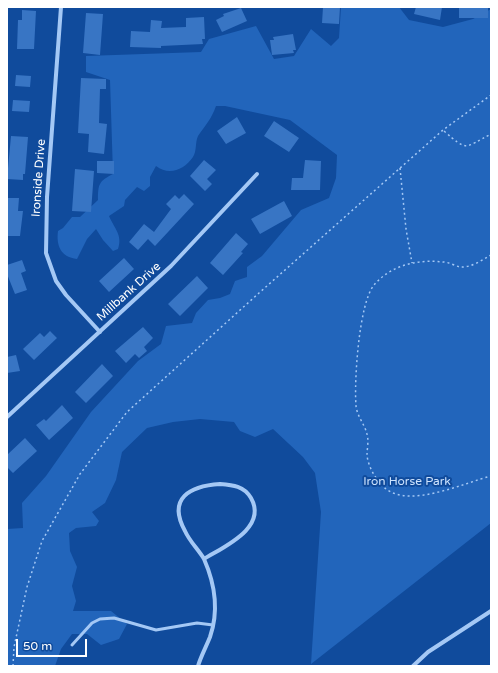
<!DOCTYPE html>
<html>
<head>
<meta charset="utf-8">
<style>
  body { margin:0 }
  #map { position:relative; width:498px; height:673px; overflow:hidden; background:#104b9c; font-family:"Varela Round",sans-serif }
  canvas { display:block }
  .frame { position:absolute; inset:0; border:8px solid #fff; pointer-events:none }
  .scale { position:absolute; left:16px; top:639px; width:71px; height:18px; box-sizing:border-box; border:2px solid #fff; border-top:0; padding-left:5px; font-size:12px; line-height:14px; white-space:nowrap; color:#fff; -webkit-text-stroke:3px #104b9c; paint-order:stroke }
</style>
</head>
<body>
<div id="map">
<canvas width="498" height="673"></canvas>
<div class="frame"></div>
<div class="scale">50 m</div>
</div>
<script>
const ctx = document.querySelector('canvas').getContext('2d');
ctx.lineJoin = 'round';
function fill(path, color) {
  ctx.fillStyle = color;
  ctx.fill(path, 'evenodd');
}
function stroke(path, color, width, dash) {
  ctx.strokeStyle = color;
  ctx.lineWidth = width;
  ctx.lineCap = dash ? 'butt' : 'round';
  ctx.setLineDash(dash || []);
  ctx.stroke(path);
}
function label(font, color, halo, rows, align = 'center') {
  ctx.font = font + ' "Varela Round",sans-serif';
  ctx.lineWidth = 4;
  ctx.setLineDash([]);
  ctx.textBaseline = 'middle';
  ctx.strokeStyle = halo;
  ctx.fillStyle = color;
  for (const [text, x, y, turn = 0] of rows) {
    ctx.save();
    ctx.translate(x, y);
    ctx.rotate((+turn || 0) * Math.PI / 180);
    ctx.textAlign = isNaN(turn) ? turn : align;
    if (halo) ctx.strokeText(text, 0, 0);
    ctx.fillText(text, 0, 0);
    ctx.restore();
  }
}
fill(new Path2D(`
  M 341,7 L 399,7 L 409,20 L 443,27 L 473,19 L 491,9 L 491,523 L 311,664 L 321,512 L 315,473 L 303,457 L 273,429 L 255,437 L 240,431 L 234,422 L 200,419 L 173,422 L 147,428 L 122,452 L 116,480 L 105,503 L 92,512 L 99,521 L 96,526 L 76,528 L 69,533 L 70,551 L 77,567 L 72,586 L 76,601 L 73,611 L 111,611 L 127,624 L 119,639 L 101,645 L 87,634 L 72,634 L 61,649 L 55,666 L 7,666 L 7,529 L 23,528 L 22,503 L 46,476 L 91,412 L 138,361 L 161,344 L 166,326 L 192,323 L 196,313 L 208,300 L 220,298 L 230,294 L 235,281 L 247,277 L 247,267 L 262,256 L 301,210 L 329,198 L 336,178 L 337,155 L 290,120 L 225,106 L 216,106 C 212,118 205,126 198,136 C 195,142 197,151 193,157 C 184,170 169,176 156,166 L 150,177 L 150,186 L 144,191 L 137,187 L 125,200 L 124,206 L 109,216 C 114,228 123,235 118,249 L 113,251 L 103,240 L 96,229 L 87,239 L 77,259 C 61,257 56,246 58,231 L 63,228 L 72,217 L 80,217 L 98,200 C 98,184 99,181 113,174 L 110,80 L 86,72 L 86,56 L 201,52 L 209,39 L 256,26 L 274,59 L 294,56 L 311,29 L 331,46 L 339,38 Z`), '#2265bb');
fill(new Path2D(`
  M 323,7 L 340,7 L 339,24 L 322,23 Z
  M 416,7 L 442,7 L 440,20 L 414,14 Z
  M 459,7 L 488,7 L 488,18 L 459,18 Z
  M 241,8 L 247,21 L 222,32 L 216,20 L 224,16 L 223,14 Z
  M 22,10 L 36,11 L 34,49 L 17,49 L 18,20 L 22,20 Z
  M 86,13 L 103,14 L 100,55 L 83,53 Z
  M 204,17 L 205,39 L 202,39 L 203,44 L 161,46 L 161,48 L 130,47 L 131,31 L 150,32 L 151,20 L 162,21 L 161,28 L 186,27 L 186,18 Z
  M 293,34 L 296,50 L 293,50 L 294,53 L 272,55 L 270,40 L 274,40 L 273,37 Z
  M 16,75 L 31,76 L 30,87 L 15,86 Z
  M 81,78 L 106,79 L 106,89 L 100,89 L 99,123 L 107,124 L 104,154 L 88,152 L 89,134 L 78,133 Z
  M 13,100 L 30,101 L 29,112 L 12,111 Z
  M 237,117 L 246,133 L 226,144 L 217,131 Z
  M 274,121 L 299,138 L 289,152 L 264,136 Z
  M 11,136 L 28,137 L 25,174 L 23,174 L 23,180 L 7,179 Z
  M 204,160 L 216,170 L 207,179 L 212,184 L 205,191 L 190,176 Z
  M 305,160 L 321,161 L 320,190 L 291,190 L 292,178 L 303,178 Z
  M 97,161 L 114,161 L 114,174 L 97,173 Z
  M 75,169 L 94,171 L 91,212 L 72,211 Z
  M 184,194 L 194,204 L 155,246 L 148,239 L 138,250 L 129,242 L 144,224 L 154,232 L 171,209 L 166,204 L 175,195 L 179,199 Z
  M 8,198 L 19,198 L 18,211 L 23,211 L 20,236 L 7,236 Z
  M 284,201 L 292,216 L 260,234 L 251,219 Z
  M 236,233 L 248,244 L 241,252 L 243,253 L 223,275 L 210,263 Z
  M 124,258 L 134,269 L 109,292 L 99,281 Z
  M 22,260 L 26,271 L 21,273 L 27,290 L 15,294 L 7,274 L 7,265 Z
  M 197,276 L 208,288 L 180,316 L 168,304 Z
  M 143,327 L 153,338 L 144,347 L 147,351 L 139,358 L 135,354 L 126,363 L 115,351 Z
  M 50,331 L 57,338 L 34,360 L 23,349 L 40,333 L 44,337 Z
  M 16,355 L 20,371 L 7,373 L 7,357 Z
  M 102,364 L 113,376 L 86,403 L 75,392 Z
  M 62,405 L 73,418 L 49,440 L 36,425 L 44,419 L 46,421 Z
  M 25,438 L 37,451 L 13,473 L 7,467 L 7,455 Z`), '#3875c4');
stroke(new Path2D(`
  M 444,131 C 468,152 464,148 491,134
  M 400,168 L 406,229 L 412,263
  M 491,255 C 482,260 471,268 460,267 C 455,266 449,262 443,262 C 418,259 391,265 374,285 C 359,303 354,381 356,406 C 357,416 365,425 367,434 C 369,441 367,449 367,455 C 368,467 377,482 386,489 C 411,508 464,483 491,476
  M 13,666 L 14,647 L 27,587 L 42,541 L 80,474 L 127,412 L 259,293 L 443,130 L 491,95`), '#a4c8f5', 1.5, [2, 3]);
stroke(new Path2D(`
  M 72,645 L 92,623 L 100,619 L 114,618 L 156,630 L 197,623 L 213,625`), '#a4c8f5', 3);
stroke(new Path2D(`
  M 61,7 L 47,197 L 46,253 L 56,281 L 66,295 L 100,332
  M 7,417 L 171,266 L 257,174
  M 220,484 C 233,485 244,486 251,498 C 268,528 223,547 204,559 C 198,549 190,542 185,531 C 167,498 190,486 220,484 Z
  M 198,666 C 201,656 206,647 210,637 C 219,611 215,584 204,559
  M 413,666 L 428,652 L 491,611`), '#a4c8f5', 4);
label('12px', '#fff', '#104b9c', [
  ["Ironside Drive",39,178,-86],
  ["Millbank Drive",129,292,-42]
]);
label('12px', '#cde3fe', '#104b9c', [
  ["Iron Horse Park",407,482]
]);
</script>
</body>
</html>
